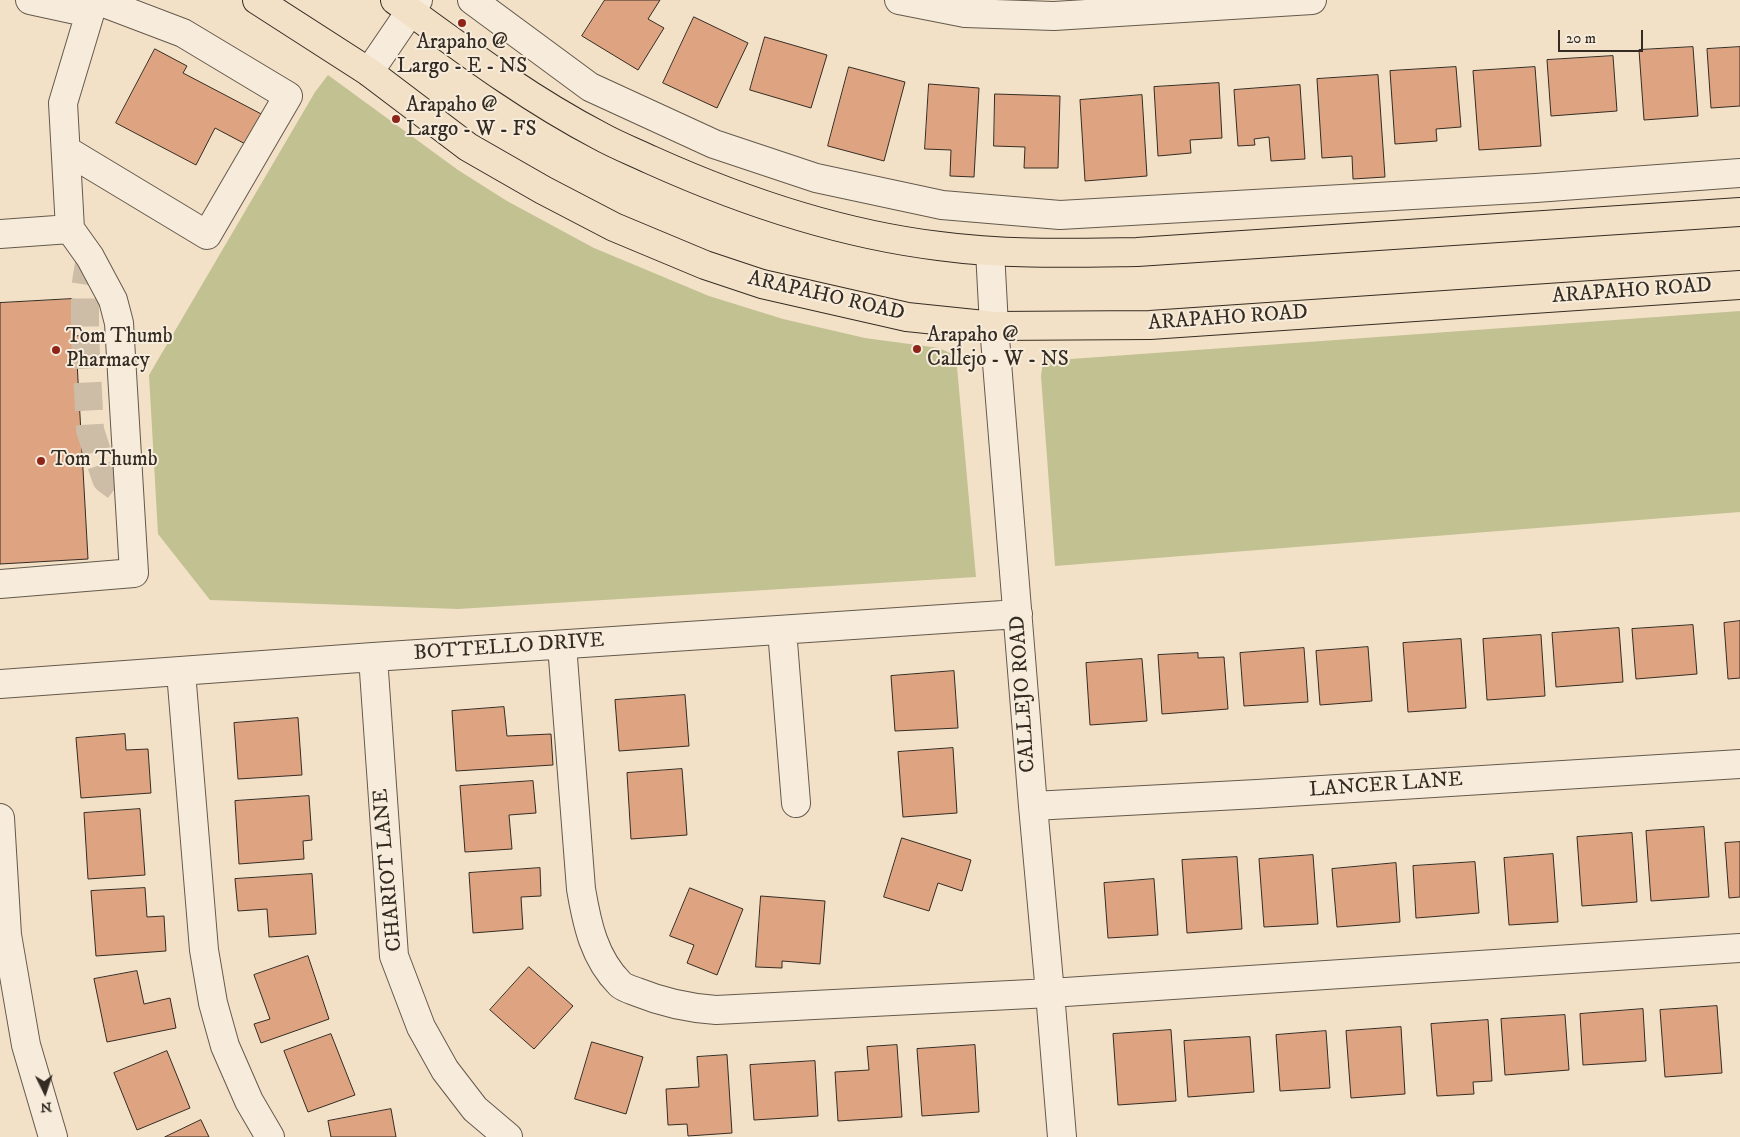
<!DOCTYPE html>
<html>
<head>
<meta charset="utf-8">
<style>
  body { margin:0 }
  #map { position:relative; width:1740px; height:1137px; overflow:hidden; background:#f3e1c7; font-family:"IM FELL DW Pica",serif }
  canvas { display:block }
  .north { position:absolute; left:20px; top:1067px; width:50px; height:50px; -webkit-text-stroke:4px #f7ecdb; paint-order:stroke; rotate:176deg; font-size:14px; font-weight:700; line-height:20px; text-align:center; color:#342c23 }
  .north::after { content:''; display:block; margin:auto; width:18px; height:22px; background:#342c23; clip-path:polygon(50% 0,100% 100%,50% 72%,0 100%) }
  .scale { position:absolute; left:1558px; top:30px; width:85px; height:22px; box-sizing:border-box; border:2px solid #342c23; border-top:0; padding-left:6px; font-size:15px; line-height:18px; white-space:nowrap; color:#342c23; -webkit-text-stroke:4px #f7ecdb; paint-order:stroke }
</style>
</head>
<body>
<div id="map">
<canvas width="1740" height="1137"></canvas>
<div class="north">N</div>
<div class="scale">20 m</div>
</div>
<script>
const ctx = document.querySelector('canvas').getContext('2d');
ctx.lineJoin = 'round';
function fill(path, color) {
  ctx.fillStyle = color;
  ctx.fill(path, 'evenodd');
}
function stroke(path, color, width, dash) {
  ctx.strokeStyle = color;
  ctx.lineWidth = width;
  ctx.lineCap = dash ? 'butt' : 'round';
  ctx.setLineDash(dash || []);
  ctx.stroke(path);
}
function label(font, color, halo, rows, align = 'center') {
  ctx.font = font + ' "IM FELL DW Pica",serif';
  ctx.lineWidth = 4;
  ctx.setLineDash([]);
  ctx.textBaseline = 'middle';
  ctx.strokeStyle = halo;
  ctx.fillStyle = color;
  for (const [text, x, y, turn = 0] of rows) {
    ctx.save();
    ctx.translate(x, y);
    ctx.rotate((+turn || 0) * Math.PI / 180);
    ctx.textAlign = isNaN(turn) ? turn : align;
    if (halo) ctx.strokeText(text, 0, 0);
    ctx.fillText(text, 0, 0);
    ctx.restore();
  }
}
fill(new Path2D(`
  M 328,75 L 458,170 L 507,201 L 594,248 L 709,296 L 783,319 L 865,338 L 939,348 L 956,356 L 976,577 L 458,609 L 210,600 L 158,534 L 149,375 L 315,92 Z
  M 1740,311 L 1740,512 L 1055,566 L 1041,376 L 1043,361 Z`), '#c1c192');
const building = new Path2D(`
  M 605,0 L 660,0 L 648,19 L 664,28 L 638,70 L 582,36 Z
  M 694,17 L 748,43 L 717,108 L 663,83 Z
  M 765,37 L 827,55 L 811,108 L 750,90 Z
  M 1693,47 L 1698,116 L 1644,120 L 1639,50 Z
  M 1740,47 L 1740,106 L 1711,108 L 1707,49 Z
  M 155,49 L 187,66 L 183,73 L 267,117 L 251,147 L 215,128 L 196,165 L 116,123 Z
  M 1613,56 L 1617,111 L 1551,116 L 1547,60 Z
  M 849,67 L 905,82 L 884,161 L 828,146 Z
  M 1456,67 L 1461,127 L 1436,129 L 1437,141 L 1395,144 L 1390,71 Z
  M 1535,67 L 1541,146 L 1479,150 L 1473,71 Z
  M 1378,75 L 1385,177 L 1353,179 L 1352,156 L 1322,158 L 1317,79 Z
  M 1219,83 L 1222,138 L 1190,140 L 1191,153 L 1158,156 L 1154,87 Z
  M 929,84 L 979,88 L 974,177 L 950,176 L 951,150 L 925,149 Z
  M 1300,85 L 1305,159 L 1271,161 L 1269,137 L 1254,139 L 1255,145 L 1238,146 L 1234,90 Z
  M 995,94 L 1060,96 L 1058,168 L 1024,168 L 1025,147 L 994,146 Z
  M 1142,95 L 1147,176 L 1085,181 L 1080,100 Z
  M 72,299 L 75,336 L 90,335 L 92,361 L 77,362 L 88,559 L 0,564 L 0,303 Z
  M 1740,621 L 1740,678 L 1728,679 L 1724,623 Z
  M 1693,625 L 1697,674 L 1636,679 L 1632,629 Z
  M 1619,628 L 1623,682 L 1556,687 L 1552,633 Z
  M 1541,635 L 1545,696 L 1487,700 L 1483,639 Z
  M 1461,639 L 1466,708 L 1408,712 L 1403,643 Z
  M 1368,647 L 1372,701 L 1320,705 L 1316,651 Z
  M 1304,648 L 1308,702 L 1244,706 L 1240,653 Z
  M 1198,653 L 1198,658 L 1224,657 L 1228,709 L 1162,714 L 1158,655 Z
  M 1142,659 L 1147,721 L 1090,725 L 1086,663 Z
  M 954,671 L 958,728 L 895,731 L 891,676 Z
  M 685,695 L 689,746 L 619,751 L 615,700 Z
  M 504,707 L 507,736 L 551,734 L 553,765 L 456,771 L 452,711 Z
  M 298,718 L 302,775 L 238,779 L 234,723 Z
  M 125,734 L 126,750 L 148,749 L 151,793 L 81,798 L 76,738 Z
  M 953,748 L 957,813 L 903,817 L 898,752 Z
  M 682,769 L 687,835 L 631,839 L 627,773 Z
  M 533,781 L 536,813 L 509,815 L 512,849 L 465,852 L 460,786 Z
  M 309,796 L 312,840 L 303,841 L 304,859 L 239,864 L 235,801 Z
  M 140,809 L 145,875 L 88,879 L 84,813 Z
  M 1704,827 L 1709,897 L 1651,901 L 1646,831 Z
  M 1632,833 L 1637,902 L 1582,906 L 1577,837 Z
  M 902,838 L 971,860 L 962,891 L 938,883 L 929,911 L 884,897 Z
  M 1740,842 L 1740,897 L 1729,898 L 1725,843 Z
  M 1553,854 L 1558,922 L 1509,925 L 1504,858 Z
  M 1313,855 L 1318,924 L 1264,927 L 1259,859 Z
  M 1237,857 L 1242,929 L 1187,933 L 1182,860 Z
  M 1475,862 L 1479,913 L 1416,918 L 1413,866 Z
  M 1396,863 L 1400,922 L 1337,927 L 1332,869 Z
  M 540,868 L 541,896 L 521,897 L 523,929 L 473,933 L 469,873 Z
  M 312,874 L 316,934 L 269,937 L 267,909 L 238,911 L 235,879 Z
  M 1154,879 L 1158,935 L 1108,938 L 1104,883 Z
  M 145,888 L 147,917 L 164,916 L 166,951 L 96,956 L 91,891 Z
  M 690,888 L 743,909 L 717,975 L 687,963 L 694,945 L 670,936 Z
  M 761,896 L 825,901 L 820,964 L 782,961 L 782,968 L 756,967 Z
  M 308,956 L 329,1019 L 261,1043 L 254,1024 L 270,1019 L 254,975 Z
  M 529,967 L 573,1006 L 534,1049 L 490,1010 Z
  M 137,971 L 144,1004 L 170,998 L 176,1028 L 107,1042 L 94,979 Z
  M 1717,1006 L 1722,1073 L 1665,1077 L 1660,1010 Z
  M 1643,1009 L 1646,1061 L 1583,1065 L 1580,1014 Z
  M 1565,1015 L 1569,1070 L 1505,1075 L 1501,1019 Z
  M 1488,1020 L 1492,1081 L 1473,1082 L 1474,1094 L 1437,1096 L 1431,1024 Z
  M 1401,1027 L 1405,1094 L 1351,1098 L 1346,1031 Z
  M 1171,1030 L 1176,1101 L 1118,1105 L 1113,1034 Z
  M 1326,1031 L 1330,1088 L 1280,1091 L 1276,1035 Z
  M 331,1034 L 355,1095 L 308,1112 L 284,1051 Z
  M 1250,1037 L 1254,1092 L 1188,1097 L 1184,1041 Z
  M 592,1042 L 643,1057 L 626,1114 L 575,1099 Z
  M 897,1045 L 902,1117 L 838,1121 L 835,1072 L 869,1070 L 867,1047 Z
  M 975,1045 L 979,1112 L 922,1116 L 917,1049 Z
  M 167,1051 L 190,1108 L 137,1130 L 114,1073 Z
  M 727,1055 L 732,1133 L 688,1136 L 687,1124 L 668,1125 L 666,1089 L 699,1087 L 697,1057 Z
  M 815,1061 L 818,1116 L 754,1120 L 750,1065 Z
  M 391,1109 L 396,1137 L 331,1137 L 328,1121 Z
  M 201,1120 L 209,1137 L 165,1137 Z`);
fill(building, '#dea380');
stroke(building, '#342c23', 1);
stroke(new Path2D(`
  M 90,257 L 85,289 L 85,335 L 90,430 L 106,479 L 130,497`), '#cdbda6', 28, [28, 14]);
const minor = new Path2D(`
  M 30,0 L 90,13
  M 472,0 L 590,87 L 714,144 L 816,178 L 942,205 L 1060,215 L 1536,188 L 1740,173
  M 899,0 L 965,13 L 1054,16 L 1312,0
  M 369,72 L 418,0
  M 66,150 L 207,235 L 288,96 L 183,33 L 96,0
  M 0,234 L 70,229
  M 990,251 L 994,326 L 1033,806 L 1050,993 L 1062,1137
  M 0,584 L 134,573 L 119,323 L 113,300 L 90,257 L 70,229 L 63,103 L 90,13 L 95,0
  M 782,630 L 796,803
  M 562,645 L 581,889 C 587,924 594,958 620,984 C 624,988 632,990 637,992 C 664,1003 687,1008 716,1010 L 1050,993 L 1740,948
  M 373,657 L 394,956 L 421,1027 L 445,1070 L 475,1109 L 508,1137
  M 181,672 L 204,950 L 213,1003 L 225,1046 L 249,1101 L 270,1137
  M 0,684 L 373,657 L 1018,614
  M 1033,806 L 1257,794 L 1740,764
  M 0,818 L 7,935 L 26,1045 L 53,1137`);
const major = new Path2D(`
  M 257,0 L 369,72 L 468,147 L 543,190 L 614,227 L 705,265 L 762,284 L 907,317 L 994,326 L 1150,325 L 1740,285
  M 395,0 C 461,48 527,98 600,136 C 616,145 634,152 651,160 C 742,201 840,234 939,246 C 1005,255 1071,253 1137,252 L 1740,212`);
stroke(minor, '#64594c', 30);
stroke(major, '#342c23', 30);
stroke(minor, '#f7ecdb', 28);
stroke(major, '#f3e1c7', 28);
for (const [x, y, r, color] of [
  [462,23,5,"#8f2418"],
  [396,119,5,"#8f2418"],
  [917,349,5,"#8f2418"],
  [56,350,5,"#8f2418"],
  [41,461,5,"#8f2418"]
]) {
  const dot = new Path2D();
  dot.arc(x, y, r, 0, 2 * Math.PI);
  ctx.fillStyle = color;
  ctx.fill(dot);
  stroke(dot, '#f7ecdb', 2);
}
label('21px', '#342c23', '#f7ecdb', [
  ["Arapaho @",462,44,"center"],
  ["Largo - E - NS",462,68,"center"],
  ["Arapaho @",406,107],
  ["Largo - W - FS",406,131],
  ["Arapaho @",927,337],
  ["Callejo - W - NS",927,361],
  ["Tom Thumb",66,338],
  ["Pharmacy",66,362],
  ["Tom Thumb",51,461]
], 'left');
label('21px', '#342c23', '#f7ecdb', [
  ["ARAPAHO ROAD",1632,292,-4],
  ["ARAPAHO ROAD",826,297,13],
  ["ARAPAHO ROAD",1228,319,-4],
  ["BOTTELLO DRIVE",509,648,-4],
  ["CALLEJO ROAD",1024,694,-94],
  ["LANCER LANE",1386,786,-4],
  ["CHARIOT LANE",389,870,-95]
]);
</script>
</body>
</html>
